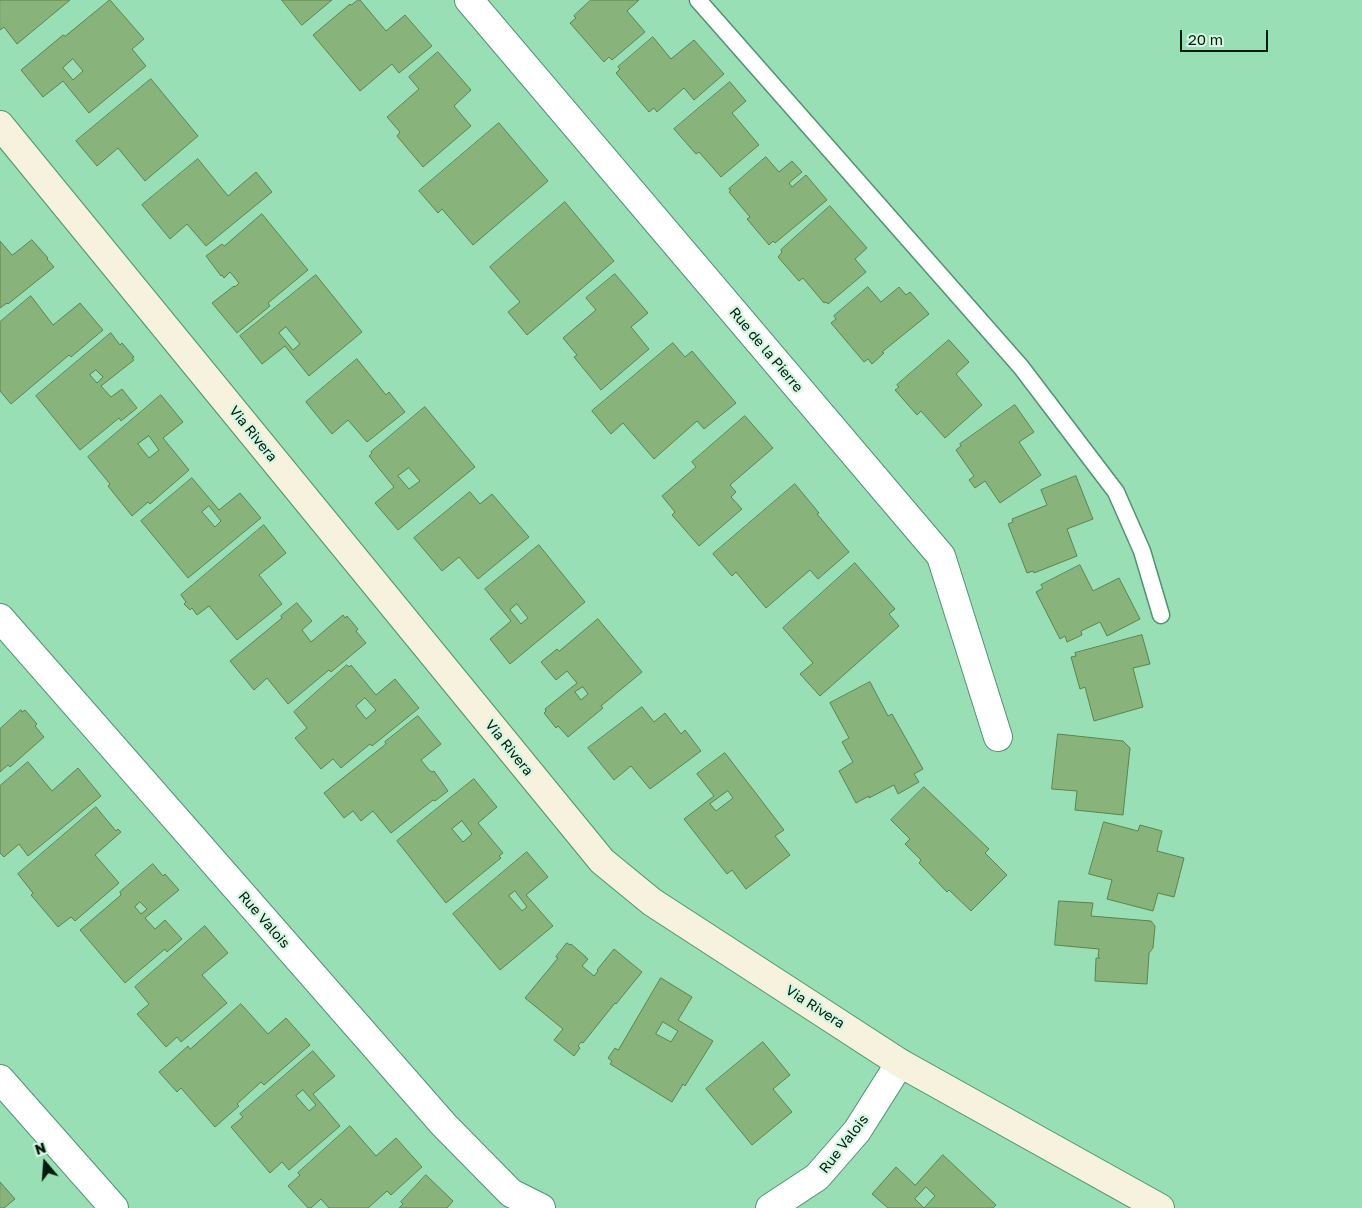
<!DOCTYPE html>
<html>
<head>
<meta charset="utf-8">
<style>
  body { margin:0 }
  #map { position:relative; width:1362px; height:1208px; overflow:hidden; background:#98dfb5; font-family:"Golos Text",sans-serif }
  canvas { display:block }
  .north { position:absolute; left:20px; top:1138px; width:50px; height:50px; -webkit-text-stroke:4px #d4f7e2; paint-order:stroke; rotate:342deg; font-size:14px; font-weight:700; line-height:20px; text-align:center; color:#001a0c }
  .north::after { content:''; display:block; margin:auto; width:18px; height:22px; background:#001a0c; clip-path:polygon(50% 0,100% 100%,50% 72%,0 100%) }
  .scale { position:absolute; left:1180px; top:30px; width:88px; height:22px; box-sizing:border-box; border:2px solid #001a0c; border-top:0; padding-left:6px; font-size:15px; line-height:18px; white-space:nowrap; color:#001a0c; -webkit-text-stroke:4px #d4f7e2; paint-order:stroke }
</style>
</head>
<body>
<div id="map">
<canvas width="1362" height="1208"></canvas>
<div class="north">N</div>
<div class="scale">20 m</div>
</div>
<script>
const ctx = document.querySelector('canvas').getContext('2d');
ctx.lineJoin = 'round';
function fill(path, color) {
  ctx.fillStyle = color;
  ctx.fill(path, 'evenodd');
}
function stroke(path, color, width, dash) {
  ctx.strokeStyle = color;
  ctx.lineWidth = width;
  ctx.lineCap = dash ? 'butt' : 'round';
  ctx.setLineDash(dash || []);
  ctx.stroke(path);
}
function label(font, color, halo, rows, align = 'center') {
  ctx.font = font + ' "Golos Text",sans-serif';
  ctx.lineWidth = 4.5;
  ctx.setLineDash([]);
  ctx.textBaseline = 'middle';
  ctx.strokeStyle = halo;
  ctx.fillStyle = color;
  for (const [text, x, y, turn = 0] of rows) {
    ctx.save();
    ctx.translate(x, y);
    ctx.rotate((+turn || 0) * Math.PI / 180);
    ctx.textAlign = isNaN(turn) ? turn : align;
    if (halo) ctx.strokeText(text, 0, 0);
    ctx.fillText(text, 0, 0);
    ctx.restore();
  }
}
const building = new Path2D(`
  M 0,0 L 70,0 L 17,44 L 4,27 L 0,30 Z
  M 110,0 L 144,39 L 132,49 L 146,66 L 89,113 L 63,81 L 43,97 L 21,70 L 63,35 L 65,36 ZM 73,59 L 83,71 L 73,80 L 63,68 Z
  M 282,0 L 332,0 L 302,25 Z
  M 358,0 L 360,0 L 386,31 L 405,15 L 432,46 L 399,73 L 392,64 L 360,91 L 313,35 L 350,4 L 351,5 Z
  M 591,0 L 639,0 L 627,11 L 645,32 L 612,60 L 609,57 L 604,62 L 570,23 L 576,18 L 574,16 Z
  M 653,37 L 671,59 L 694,40 L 724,74 L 694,100 L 684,88 L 657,112 L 654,108 L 649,112 L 616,73 L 620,69 L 618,67 Z
  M 438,52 L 471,90 L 454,106 L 471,126 L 423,167 L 397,136 L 400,132 L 387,117 L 419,89 L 409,77 Z
  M 151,79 L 198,136 L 145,181 L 118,148 L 97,166 L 76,141 Z
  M 730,82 L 746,101 L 732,113 L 759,145 L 721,177 L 699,152 L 696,154 L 674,129 Z
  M 499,123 L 548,181 L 473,245 L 442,209 L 438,213 L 419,191 Z
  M 766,157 L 779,172 L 792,161 L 802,172 L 789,183 L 792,187 L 806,175 L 827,200 L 775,243 L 773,241 L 769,245 L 747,219 L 750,217 L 729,192 L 731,190 L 729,189 Z
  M 198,159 L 228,196 L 256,172 L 272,192 L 206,246 L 187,224 L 170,239 L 142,205 Z
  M 565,202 L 614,261 L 527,335 L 508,312 L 520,302 L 490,267 Z
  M 830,206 L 867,248 L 855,259 L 866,272 L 828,304 L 826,302 L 824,303 L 803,278 L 799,281 L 778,257 L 782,252 L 781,250 Z
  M 262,214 L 308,270 L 268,303 L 270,306 L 237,333 L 212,303 L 234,286 L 235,287 L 239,283 L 230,272 L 224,278 L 222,275 L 221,276 L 206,256 L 222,244 L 224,246 Z
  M 32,240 L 48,258 L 47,259 L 54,267 L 8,304 L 7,303 L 0,308 L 0,241 L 12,255 Z
  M 615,274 L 648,313 L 631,327 L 649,349 L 601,390 L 574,357 L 577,355 L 563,338 L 596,310 L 586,298 Z
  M 316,275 L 362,332 L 309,376 L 285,346 L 262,364 L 240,336 ZM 286,327 L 300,344 L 293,350 L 279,333 Z
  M 868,287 L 881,302 L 899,287 L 906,295 L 910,292 L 929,314 L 882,352 L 884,353 L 872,364 L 868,359 L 864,362 L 831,323 L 836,319 L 834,316 Z
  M 31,296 L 53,325 L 80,303 L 103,330 L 71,357 L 69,355 L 11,404 L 0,391 L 0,322 Z
  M 111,333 L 120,345 L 122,343 L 134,357 L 132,358 L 134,360 L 101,386 L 111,397 L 122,389 L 137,408 L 121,421 L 119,418 L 80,450 L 36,396 ZM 96,370 L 103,377 L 97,383 L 90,375 Z
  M 949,340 L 969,362 L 956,374 L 982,405 L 945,438 L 921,411 L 917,415 L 895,390 L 899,387 L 897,385 Z
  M 673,343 L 685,357 L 692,351 L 736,403 L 704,429 L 697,421 L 654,459 L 623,423 L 611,434 L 592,411 Z
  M 357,359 L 386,395 L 389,392 L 405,412 L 367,442 L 348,420 L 332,434 L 306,402 Z
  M 161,395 L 183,422 L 163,438 L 189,470 L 150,504 L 148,502 L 132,516 L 108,486 L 110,484 L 88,457 ZM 149,436 L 159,450 L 149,458 L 138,444 Z
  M 1015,405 L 1034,432 L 1019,442 L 1041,475 L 1000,503 L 985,481 L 975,488 L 969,480 L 974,476 L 956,450 L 961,446 L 960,444 Z
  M 425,407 L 475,467 L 398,530 L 375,503 L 394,487 L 369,456 L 372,453 L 371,452 ZM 409,468 L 420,481 L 409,489 L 398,476 Z
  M 745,416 L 773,448 L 730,485 L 736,492 L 731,497 L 742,509 L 699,546 L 672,515 L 675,512 L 662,496 L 696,467 L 692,462 Z
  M 1076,476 L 1093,519 L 1067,529 L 1077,556 L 1034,573 L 1033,571 L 1027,573 L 1008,524 L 1013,522 L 1012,519 L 1047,505 L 1041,490 Z
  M 192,478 L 219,510 L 240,493 L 261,518 L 188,578 L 141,521 ZM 209,506 L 221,521 L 215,527 L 202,512 Z
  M 795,484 L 819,513 L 817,514 L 849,552 L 818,579 L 810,570 L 766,608 L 736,572 L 732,576 L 713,554 Z
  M 470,492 L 480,504 L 492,494 L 529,537 L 478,579 L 459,557 L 442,571 L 414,538 Z
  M 264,525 L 286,553 L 259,575 L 282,604 L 237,640 L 209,606 L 197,615 L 192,608 L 190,610 L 184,604 L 186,602 L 181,595 Z
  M 539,545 L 585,602 L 510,664 L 490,639 L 511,621 L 485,589 ZM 517,604 L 528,618 L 521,624 L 510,610 Z
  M 855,563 L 895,609 L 889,614 L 899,626 L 820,696 L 800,674 L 813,663 L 783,628 Z
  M 1080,565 L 1093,591 L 1119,578 L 1140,619 L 1107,636 L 1100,622 L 1081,631 L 1082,635 L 1067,642 L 1065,636 L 1060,639 L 1036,592 L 1043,588 L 1041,585 Z
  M 297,603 L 312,621 L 302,630 L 311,642 L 343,615 L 345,618 L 347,616 L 358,629 L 356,631 L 366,643 L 331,672 L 329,670 L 288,704 L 267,678 L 254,690 L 230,661 L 282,618 L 281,616 Z
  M 598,619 L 642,672 L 601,706 L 603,708 L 568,737 L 558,726 L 556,728 L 544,713 L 546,711 L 545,709 L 577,683 L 567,671 L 556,680 L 541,662 L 557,649 L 559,651 ZM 583,687 L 588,694 L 581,700 L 575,692 Z
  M 1142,635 L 1150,664 L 1133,668 L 1143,707 L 1094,721 L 1085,687 L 1080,689 L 1071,657 L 1076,656 L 1075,653 Z
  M 347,665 L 349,667 L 351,665 L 376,695 L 395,679 L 419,708 L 372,746 L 370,744 L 341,768 L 333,759 L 321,769 L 295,738 L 307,728 L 294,712 ZM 365,698 L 376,710 L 366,719 L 356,706 Z
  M 870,682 L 888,716 L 892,714 L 923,769 L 914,774 L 919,782 L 898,794 L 894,785 L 869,798 L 869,796 L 856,803 L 839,771 L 853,762 L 842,742 L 849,738 L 830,703 Z
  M 642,707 L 654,722 L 665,713 L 681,734 L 685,730 L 701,751 L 650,789 L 631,766 L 614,780 L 588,748 Z
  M 21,710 L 22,712 L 25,710 L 37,724 L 35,726 L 44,737 L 10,767 L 8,765 L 0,772 L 0,729 Z
  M 418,716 L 441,744 L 421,760 L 429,770 L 432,772 L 434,771 L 448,791 L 435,801 L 433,800 L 391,833 L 373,811 L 361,821 L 353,811 L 344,818 L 324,793 L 386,744 L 385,742 Z
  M 1058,734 L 1123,741 L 1130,748 L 1123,815 L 1075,810 L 1077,791 L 1052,789 Z
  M 725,753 L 784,830 L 775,836 L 790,855 L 746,889 L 732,870 L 727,874 L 684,819 L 714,796 L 697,774 ZM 728,791 L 733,798 L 716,811 L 710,804 Z
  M 28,762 L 52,791 L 78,768 L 101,796 L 28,856 L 19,844 L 4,857 L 0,853 L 0,786 Z
  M 474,779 L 497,807 L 478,823 L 503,853 L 499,856 L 501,858 L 446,903 L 397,841 ZM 462,821 L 472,834 L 463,842 L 452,829 Z
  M 924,787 L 989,849 L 985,853 L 1007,875 L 971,911 L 949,890 L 947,892 L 919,863 L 921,860 L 905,844 L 910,839 L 891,820 Z
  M 96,807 L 116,831 L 118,829 L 121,832 L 95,855 L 119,883 L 75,921 L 71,917 L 58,927 L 31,895 L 33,893 L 18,874 Z
  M 1104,822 L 1138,831 L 1140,825 L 1162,831 L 1157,851 L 1184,858 L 1174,897 L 1158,893 L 1153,911 L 1107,899 L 1112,880 L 1089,874 Z
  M 527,852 L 548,877 L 526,895 L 553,926 L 500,970 L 453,914 ZM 515,891 L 527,907 L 522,911 L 509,896 Z
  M 153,864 L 163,876 L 165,874 L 179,890 L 145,918 L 155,929 L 165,920 L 182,939 L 167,952 L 165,949 L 125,983 L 80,930 L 121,895 L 120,892 ZM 140,902 L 147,909 L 141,914 L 135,907 Z
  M 1059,901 L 1093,903 L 1091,916 L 1151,921 L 1155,926 L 1153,948 L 1149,953 L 1147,984 L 1095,981 L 1096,958 L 1100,958 L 1098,956 L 1099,949 L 1055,945 Z
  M 205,926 L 228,953 L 202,975 L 227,1003 L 181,1042 L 177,1037 L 166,1047 L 137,1014 L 149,1004 L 135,987 Z
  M 567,943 L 570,945 L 571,944 L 586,957 L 585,957 L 588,959 L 582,966 L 594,976 L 598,971 L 597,970 L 614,949 L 642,972 L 616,1004 L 615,1003 L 583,1043 L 581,1042 L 578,1046 L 580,1048 L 574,1056 L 554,1040 L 563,1029 L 525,998 L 558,958 L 556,957 Z
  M 661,978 L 692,997 L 678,1020 L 713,1041 L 685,1086 L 683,1084 L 672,1102 L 610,1064 L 612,1061 L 608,1058 L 615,1048 L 618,1050 ZM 663,1022 L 678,1031 L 671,1042 L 656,1034 Z
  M 241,1004 L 268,1034 L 286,1018 L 310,1045 L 264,1085 L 261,1082 L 237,1104 L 239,1106 L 215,1127 L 181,1088 L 177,1092 L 159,1072 L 188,1046 L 190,1049 Z
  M 763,1042 L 790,1075 L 773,1089 L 792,1112 L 752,1145 L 706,1089 Z
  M 313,1051 L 335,1076 L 313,1094 L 340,1126 L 289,1170 L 282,1162 L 270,1173 L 231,1127 L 243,1117 L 240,1114 ZM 303,1090 L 316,1105 L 309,1111 L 296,1096 Z
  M 350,1126 L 376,1156 L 396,1138 L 422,1167 L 391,1195 L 387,1191 L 368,1208 L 329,1208 L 321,1199 L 311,1208 L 308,1208 L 288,1186 L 300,1175 L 298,1173 Z
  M 943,1155 L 996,1205 L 993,1208 L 888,1208 L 872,1194 L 896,1167 L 915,1185 ZM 926,1187 L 935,1196 L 924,1208 L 915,1199 Z
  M 426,1175 L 453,1201 L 447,1208 L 399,1208 L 403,1204 L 401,1202 Z
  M 0,1182 L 15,1199 L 4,1208 L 0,1208 Z`);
fill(building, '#88b37a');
stroke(building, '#5b844d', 1);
const lane = new Path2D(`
  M 698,0 L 1021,367 L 1116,492 L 1142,551 L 1161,615`);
const street = new Path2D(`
  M 469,0 L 941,556 L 998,737
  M 0,618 L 444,1125 L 511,1193 L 541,1208
  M 0,1079 L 114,1208
  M 770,1208 L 817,1177 L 857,1131 L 900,1063`);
const secondary = new Path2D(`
  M 0,125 L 602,861 L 652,902 L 900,1063 L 1160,1208`);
stroke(lane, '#4e946d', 19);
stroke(street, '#4e946d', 30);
stroke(secondary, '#4e946d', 30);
stroke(lane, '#fff', 16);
stroke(street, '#fff', 28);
stroke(secondary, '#f6f2dd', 28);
label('14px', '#001a0c', '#d4f7e2', [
  ["Rue de la Pierre",766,350,50],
  ["Via Rivera",253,434,51],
  ["Via Rivera",509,748,51],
  ["Rue Valois",264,920,49],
  ["Via Rivera",815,1007,33],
  ["Rue Valois",844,1144,-52]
]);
</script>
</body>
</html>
